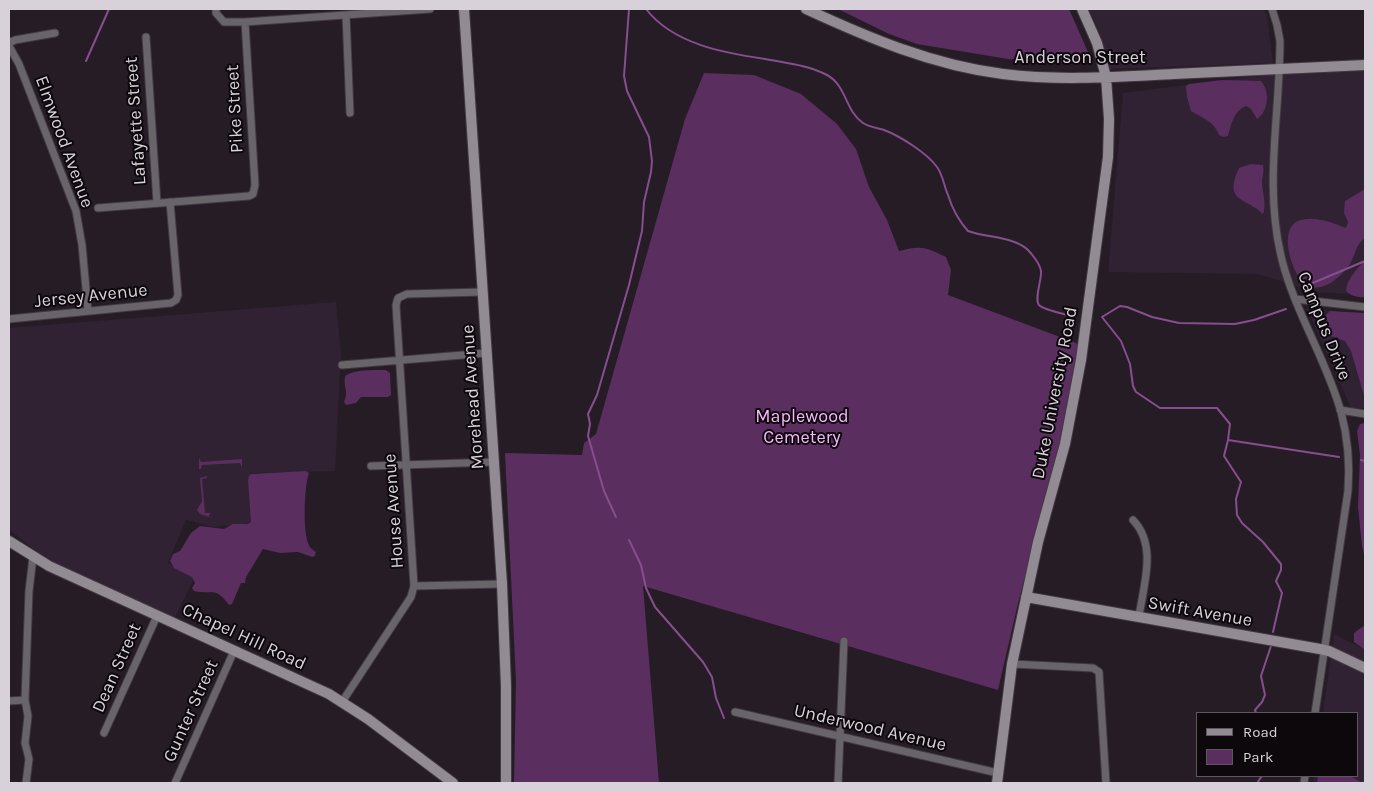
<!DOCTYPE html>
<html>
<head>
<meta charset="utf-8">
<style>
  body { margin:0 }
  #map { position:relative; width:1374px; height:792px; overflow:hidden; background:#251c26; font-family:Karla,sans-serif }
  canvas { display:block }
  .frame { position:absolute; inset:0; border:10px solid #d8d1d9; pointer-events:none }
  .legend { position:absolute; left:1196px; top:712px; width:162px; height:65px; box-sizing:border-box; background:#0c080c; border:1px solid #5e585e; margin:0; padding:6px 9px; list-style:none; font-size:15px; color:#d8d1d9 }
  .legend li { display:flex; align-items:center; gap:10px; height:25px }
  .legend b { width:25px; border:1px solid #5e585e }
</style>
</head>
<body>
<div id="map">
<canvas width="1374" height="792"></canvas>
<div class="frame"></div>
<ul class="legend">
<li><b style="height:6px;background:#938b94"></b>Road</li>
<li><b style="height:14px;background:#5a2e5f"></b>Park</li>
</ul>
</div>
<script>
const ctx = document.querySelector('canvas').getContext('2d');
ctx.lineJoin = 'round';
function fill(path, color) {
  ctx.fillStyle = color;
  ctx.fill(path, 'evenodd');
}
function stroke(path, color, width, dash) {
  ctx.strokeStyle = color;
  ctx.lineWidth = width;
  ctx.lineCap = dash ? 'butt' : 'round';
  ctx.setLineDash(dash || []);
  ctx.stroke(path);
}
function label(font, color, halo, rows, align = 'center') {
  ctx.font = font + ' Karla,sans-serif';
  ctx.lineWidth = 4;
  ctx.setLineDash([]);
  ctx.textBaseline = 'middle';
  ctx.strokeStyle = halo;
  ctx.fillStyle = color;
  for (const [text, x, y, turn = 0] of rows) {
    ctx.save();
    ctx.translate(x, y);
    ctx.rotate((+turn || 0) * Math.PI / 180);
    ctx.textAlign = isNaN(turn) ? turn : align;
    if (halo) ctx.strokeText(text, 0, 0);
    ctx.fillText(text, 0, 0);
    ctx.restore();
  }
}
fill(new Path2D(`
  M 1089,9 L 1264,9 L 1267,15 L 1273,63 L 1110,69 L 1098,29 Z
  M 1365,68 L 1365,295 L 1315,292 L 1258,274 L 1108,272 L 1123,93 L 1289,72 Z
  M 336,302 L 341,353 L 335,471 L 251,473 L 253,523 L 213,527 L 186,520 L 168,563 L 195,577 L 174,619 L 43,557 L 9,529 L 9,328 Z
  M 1307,308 L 1365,315 L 1365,408 L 1351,408 Z
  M 1334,634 L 1365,650 L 1365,783 L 1313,783 L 1314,776 L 1358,776 L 1358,713 L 1323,713 Z`), '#302232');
fill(new Path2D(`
  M 838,9 L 1069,9 L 1088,52 L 1082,62 L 1063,63 L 1008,59 L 917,44 L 889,34 Z
  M 704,73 L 754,75 L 801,94 L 837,124 L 856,149 L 869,187 L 887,220 L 899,251 C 921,245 926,247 946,257 L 951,270 L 948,295 L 1076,343 L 1079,348 L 1061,443 L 1018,603 L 998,690 L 643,586 L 659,783 L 514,783 L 516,681 L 505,453 L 582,455 L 584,443 L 596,434 L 685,119 Z
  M 1222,80 L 1261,81 C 1270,91 1269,111 1257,119 L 1251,109 L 1246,106 C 1234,111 1231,124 1228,136 L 1223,137 L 1219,135 C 1214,121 1202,118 1191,111 L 1187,97 L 1186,86 L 1189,84 Z
  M 1251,164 L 1263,165 C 1264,171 1263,175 1262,181 C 1262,192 1267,204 1263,214 C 1246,197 1223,203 1239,168 Z
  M 1365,189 L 1365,238 C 1355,245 1356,254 1350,264 C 1344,272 1334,283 1324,286 C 1319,288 1311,289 1306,285 C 1292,275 1276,226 1301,220 C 1317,216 1332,223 1346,228 L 1348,222 L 1344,213 L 1345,201 Z
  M 1365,259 L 1365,297 C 1358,298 1351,296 1346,291 C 1347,278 1358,269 1365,259 Z
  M 1330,311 L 1365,313 L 1365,399 L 1351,351 L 1345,341 L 1328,335 L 1326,315 Z
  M 386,370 L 390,373 L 391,395 L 388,397 L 361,397 L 356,403 L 346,405 L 344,402 C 349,391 343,387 345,376 C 354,369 375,370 386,370 Z
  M 1365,423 L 1365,558 L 1362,546 L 1358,507 L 1360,455 L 1357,431 L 1360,424 Z
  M 199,458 L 201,462 L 242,459 L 242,467 L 240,463 L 202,465 L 201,469 L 199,469 Z
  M 306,471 L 309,473 C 304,487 303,529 308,543 C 309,547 312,550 316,552 L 315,556 L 312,557 L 298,552 L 280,553 L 263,549 L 246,577 L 245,583 L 241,583 L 232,604 L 229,605 C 215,586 214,595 194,591 L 192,588 L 195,583 L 192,577 L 174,568 L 170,561 L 173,554 L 180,551 L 191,533 L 200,526 L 224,529 L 233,524 L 248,524 L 251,522 L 248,480 L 249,476 L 251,474 Z
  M 207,476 L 207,478 L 202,479 L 205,513 L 210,513 L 209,517 L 200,514 L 197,510 L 202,501 L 200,478 Z
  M 1365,625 L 1365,650 L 1354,642 L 1354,633 Z
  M 1318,776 L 1350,776 L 1361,782 L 1365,781 L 1365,783 L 1317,783 Z`), '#5a2e5f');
stroke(new Path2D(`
  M 646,9 C 673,44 724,53 765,59 C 786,63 808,65 827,75 C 847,86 845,111 863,123 C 869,127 877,128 884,130 C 900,136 927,153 937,167 C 943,175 944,186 948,195 C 952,208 959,221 968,231 C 987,238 1011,236 1027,249 C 1032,254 1040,264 1041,271 C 1042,279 1034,299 1039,305 C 1045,311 1067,314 1075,317
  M 86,61 L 109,9
  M 1308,285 L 1365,261
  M 1286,309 L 1254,320 L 1235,324 L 1179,323 L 1152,317 L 1127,307 L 1120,306 L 1102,317 L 1121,341 L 1130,364 L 1133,386 L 1136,392 L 1160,408 L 1217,408 L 1230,424 L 1228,440 L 1339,457
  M 1228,440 L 1224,456 L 1241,482 L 1236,499 L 1237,515 L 1242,523 L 1263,542 L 1281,564 L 1281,570 L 1276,581 L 1282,593 L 1273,632
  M 1361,460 L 1365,461
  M 616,517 L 604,491 L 588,436 L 590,424 L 588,414 L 597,395 L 629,285 L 642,231 L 644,202 L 651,172 L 652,161 L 649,137 L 627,91 L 624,76 L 629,9
  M 629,540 L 641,565 L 646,588 L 655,607 L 703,662 L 712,677 L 716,698 L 724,718
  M 1256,713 L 1255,710 L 1262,702 L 1265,695 L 1261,676 L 1271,646
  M 1257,783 L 1262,776`), '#874e8e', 2);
const street = new Path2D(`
  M 216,9 L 216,13 L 224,22 L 245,22 L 430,9
  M 1272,9 L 1277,25 L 1280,41 C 1280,115 1264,183 1281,256 C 1294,311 1326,358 1341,412 C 1348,438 1350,464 1348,491 L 1315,713
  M 346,15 L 350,113
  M 146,37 L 157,203
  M 9,43 L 15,40 L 55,33
  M 9,46 L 19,64 L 76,211 L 82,245 L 88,311
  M 98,208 L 249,196 L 253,194 L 255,185 L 245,22
  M 1295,299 L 1365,307
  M 9,319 L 171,303 L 176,300 L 178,295 L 170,202
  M 342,365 L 487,353
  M 1340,410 L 1365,414
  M 371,466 L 494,462
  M 1133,520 C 1158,546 1143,586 1139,617
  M 414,586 L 502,584
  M 1012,664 L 1093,668 L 1099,672 L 1106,783
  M 9,701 L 25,700
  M 342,702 L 411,597 L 414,586 L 396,305 L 398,298 L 407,294 L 483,292
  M 735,712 L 998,773
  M 104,733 L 157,616
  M 26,783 L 29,759 L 25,743 L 28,716 L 25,700 L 29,591 L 33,557
  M 175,783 L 234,651
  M 838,783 L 844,641
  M 1304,783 L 1305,776`);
const secondary = new Path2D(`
  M 464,9 L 502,584 L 506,686 L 506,783
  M 806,9 C 869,38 932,65 1003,74 C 1059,81 1116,77 1173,74 C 1237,71 1301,68 1365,65
  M 9,541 L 49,566 L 329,694 L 368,719 L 453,783
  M 1026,597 L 1320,649 L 1329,651 L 1365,668
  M 997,783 L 1012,664 L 1038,542 L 1065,444 L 1081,360 L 1108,157 L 1109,119 L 1106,77 L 1097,43 L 1082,9`);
stroke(street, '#423943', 9);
stroke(secondary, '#423943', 12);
stroke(street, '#696469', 7);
stroke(secondary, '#938b94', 10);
label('18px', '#d8d1d9', '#0c080c', [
  ["Anderson Street",1080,58],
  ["Pike Street",235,109,-93],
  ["Lafayette Street",136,121,-94],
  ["Elmwood Avenue",64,142,70],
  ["Jersey Avenue",91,296,-6],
  ["Campus Drive",1324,326,68],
  ["Duke University Road",1055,393,-79],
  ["Morehead Avenue",473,397,-94],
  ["House Avenue",394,511,-94],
  ["Swift Avenue",1200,612,10],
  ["Chapel Hill Road",244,637,25],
  ["Dean Street",117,668,-66],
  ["Gunter Street",191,711,-66],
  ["Underwood Avenue",870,728,13]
]);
label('18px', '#f7b6fe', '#0c080c', [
  ["Maplewood",802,417],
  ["Cemetery",802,438]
]);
</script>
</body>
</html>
